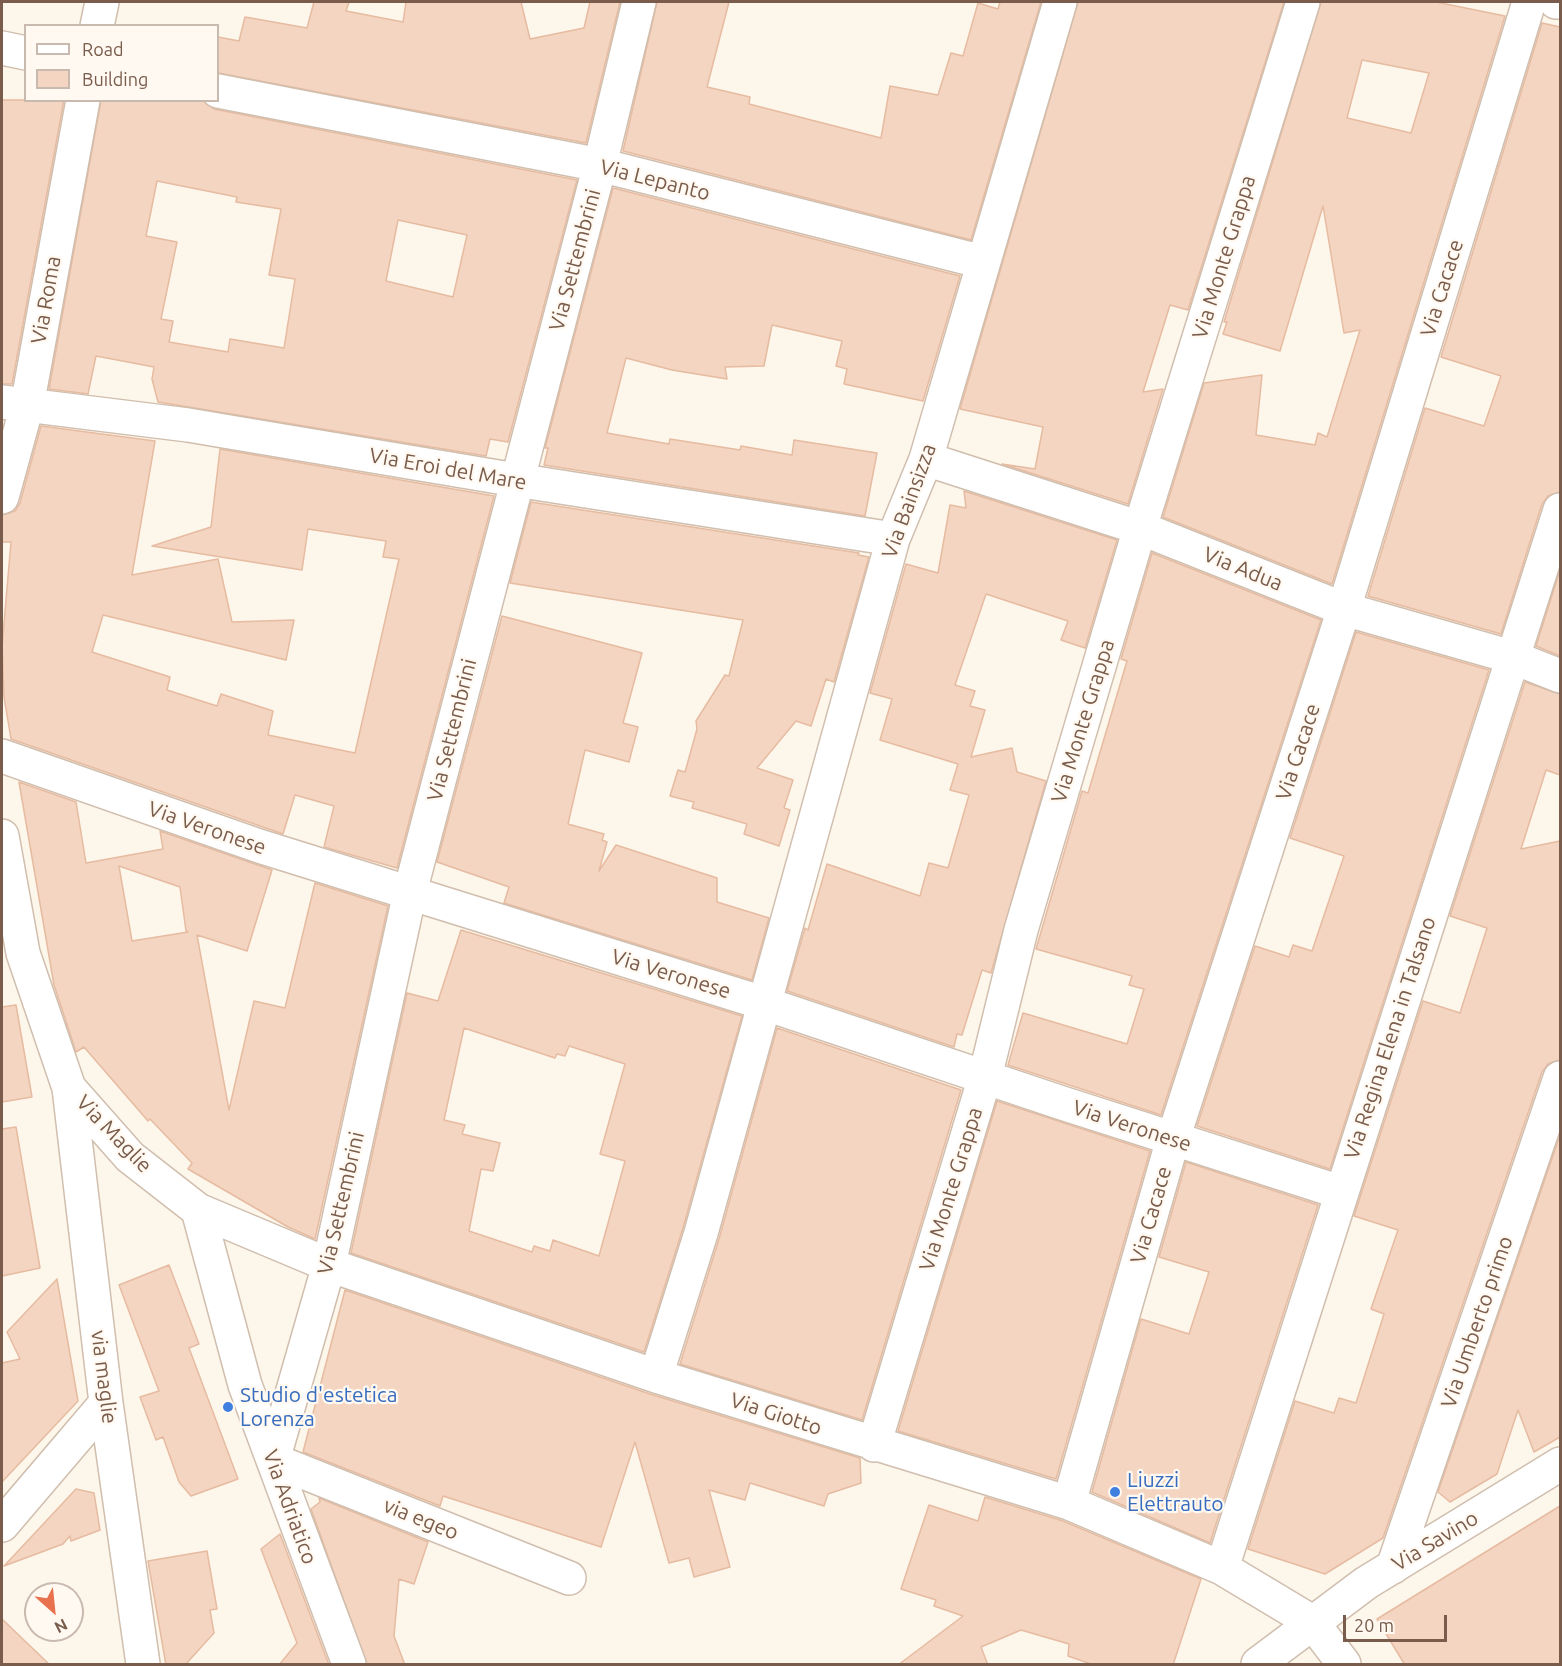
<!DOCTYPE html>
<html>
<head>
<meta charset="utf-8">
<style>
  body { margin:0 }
  #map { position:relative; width:1562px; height:1666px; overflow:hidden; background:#fdf6ea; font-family:Ubuntu,sans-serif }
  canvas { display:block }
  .frame { position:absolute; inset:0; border:3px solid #795c4c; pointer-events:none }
  .legend { position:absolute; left:24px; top:24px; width:195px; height:78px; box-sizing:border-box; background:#fff9f1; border:2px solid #c9baaf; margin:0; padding:8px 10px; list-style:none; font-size:18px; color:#795c4c }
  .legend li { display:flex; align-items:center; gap:12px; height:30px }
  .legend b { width:30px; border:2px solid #c9baaf }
  .north { position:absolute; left:24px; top:1582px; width:60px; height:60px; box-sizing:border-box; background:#fff9f1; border:2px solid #c9baaf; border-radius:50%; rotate:153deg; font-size:16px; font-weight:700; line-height:24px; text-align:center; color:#795c4c }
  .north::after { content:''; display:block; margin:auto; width:21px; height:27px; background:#e8714e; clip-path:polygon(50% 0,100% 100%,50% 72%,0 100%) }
  .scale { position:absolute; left:1343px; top:1615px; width:104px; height:27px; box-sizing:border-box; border:3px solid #795c4c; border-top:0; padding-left:8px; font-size:18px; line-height:21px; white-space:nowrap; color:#795c4c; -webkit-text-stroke:4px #fff9f1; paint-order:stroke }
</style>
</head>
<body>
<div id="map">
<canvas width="1562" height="1666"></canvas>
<div class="frame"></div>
<ul class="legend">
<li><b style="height:8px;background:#fff"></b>Road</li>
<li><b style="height:16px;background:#f3d5c1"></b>Building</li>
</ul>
<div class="north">N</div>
<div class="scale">20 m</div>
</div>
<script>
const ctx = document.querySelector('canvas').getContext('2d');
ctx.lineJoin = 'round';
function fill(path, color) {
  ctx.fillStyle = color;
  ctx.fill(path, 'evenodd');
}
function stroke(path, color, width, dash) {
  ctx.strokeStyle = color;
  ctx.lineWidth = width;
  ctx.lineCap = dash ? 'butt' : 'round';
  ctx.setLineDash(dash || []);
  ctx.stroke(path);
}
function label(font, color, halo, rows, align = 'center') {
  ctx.font = font + ' Ubuntu,sans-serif';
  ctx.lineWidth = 4.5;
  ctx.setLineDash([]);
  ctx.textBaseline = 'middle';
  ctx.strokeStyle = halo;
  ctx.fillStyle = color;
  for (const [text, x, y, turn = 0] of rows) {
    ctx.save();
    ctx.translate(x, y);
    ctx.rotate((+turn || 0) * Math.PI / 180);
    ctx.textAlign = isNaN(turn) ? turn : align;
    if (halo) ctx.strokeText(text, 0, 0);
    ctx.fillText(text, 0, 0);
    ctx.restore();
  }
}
const building = new Path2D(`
  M 314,2 L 349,2 L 346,11 L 403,22 L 406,2 L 521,2 L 530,39 L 584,28 L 590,2 L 620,2 L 586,143 L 218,73 L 218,37 L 239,41 L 245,17 L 307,28 Z
  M 657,2 L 729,2 L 707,87 L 750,97 L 749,104 L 881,138 L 890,86 L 938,95 L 951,53 L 963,56 L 978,3 L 998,9 L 1000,2 L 1041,2 L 971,240 L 623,151 Z
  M 1078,2 L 1284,2 L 1188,310 L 1170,305 L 1143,392 L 1163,389 L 1128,504 L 1002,464 L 1035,469 L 1043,427 L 960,409 Z
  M 1321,2 L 1436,2 L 1505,16 L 1332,584 L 1163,517 L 1204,383 L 1262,375 L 1256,435 L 1315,445 L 1318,433 L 1327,437 L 1360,330 L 1344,333 L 1323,206 L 1280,351 L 1223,334 L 1227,322 L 1224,322 ZM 1362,60 L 1429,73 L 1411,133 L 1347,118 Z
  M 1542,23 L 1560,27 L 1560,492 L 1548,496 L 1542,504 L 1501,634 L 1368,596 L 1425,408 L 1484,426 L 1501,376 L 1441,357 Z
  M 2,100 L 64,100 L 12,384 L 2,384 Z
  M 101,100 L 202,100 L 214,109 L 577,180 L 508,442 L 490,439 L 486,456 L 158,402 L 152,379 L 154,367 L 96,356 L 88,394 L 49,389 ZM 157,181 L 237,197 L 236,202 L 281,209 L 269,275 L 295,279 L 284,348 L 230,339 L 228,352 L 169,342 L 173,321 L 161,319 L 177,242 L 146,236 ZM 398,220 L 467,235 L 453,297 L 386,281 Z
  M 613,188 L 960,276 L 923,401 L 844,384 L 847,369 L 836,366 L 842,341 L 772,325 L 764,366 L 725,367 L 727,379 L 672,370 L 626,358 L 607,433 L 669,444 L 670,439 L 740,450 L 741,446 L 792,455 L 794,440 L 877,453 L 865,516 L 544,465 L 548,448 L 545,448 Z
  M 41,426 L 155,441 L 132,575 L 218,559 L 232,622 L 294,620 L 286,660 L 103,615 L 92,652 L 170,677 L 167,690 L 217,706 L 221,694 L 273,711 L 268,735 L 355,753 L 399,559 L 383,557 L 386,541 L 308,529 L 302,570 L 152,546 L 211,527 L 220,449 L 494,496 L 397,868 L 324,847 L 334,806 L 295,795 L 283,834 L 11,739 L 4,697 L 2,647 L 11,542 L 2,542 L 2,515 L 15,511 L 20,503 Z
  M 964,491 L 1117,540 L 1085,648 L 1061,640 L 1068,621 L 986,594 L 955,685 L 975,691 L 970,706 L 985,710 L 971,757 L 1012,748 L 1017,772 L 1046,781 L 991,973 L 982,970 L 962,1035 L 957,1034 L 954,1047 L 787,991 L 805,928 L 808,930 L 827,864 L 920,896 L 929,863 L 948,868 L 969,795 L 950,790 L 958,764 L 880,740 L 892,699 L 870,693 L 906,564 L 938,573 L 950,505 L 966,508 Z
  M 531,502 L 859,553 L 858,555 L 869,557 L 834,682 L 826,679 L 811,726 L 796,721 L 757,768 L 793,780 L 784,808 L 790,810 L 779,846 L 744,834 L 747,824 L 692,808 L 694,802 L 670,796 L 678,770 L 685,772 L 697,729 L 696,721 L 725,675 L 729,676 L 743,620 L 510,583 Z
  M 1152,553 L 1321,620 L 1161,1115 L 1008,1065 L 1023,1013 L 1127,1044 L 1144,989 L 1129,985 L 1132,976 L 1036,949 L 1082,791 L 1088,793 L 1127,661 L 1121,659 Z
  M 1560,570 L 1560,656 L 1536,646 Z
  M 502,616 L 642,653 L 623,723 L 638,727 L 629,762 L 585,750 L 568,824 L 604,834 L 602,840 L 607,842 L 599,871 L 616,845 L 717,878 L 717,902 L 769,918 L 752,980 L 504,903 L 509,887 L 437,862 Z
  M 1356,632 L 1489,670 L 1330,1169 L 1197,1126 L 1255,946 L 1289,957 L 1293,945 L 1312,951 L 1344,856 L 1290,838 Z
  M 1525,682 L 1560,694 L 1560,775 L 1546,770 L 1521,849 L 1560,841 L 1560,1060 L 1548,1064 L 1542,1072 L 1383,1538 L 1325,1574 L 1248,1549 L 1295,1401 L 1334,1413 L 1339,1398 L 1356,1403 L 1384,1314 L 1371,1309 L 1398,1230 L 1354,1216 L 1423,1001 L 1460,1013 L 1487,928 L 1450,916 Z
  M 19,782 L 76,802 L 86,863 L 163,849 L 160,831 L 272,870 L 247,951 L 197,935 L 229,1110 L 254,1001 L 285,1008 L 315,883 L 388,906 L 315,1239 L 288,1227 L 188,1169 L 192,1163 L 150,1119 L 148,1121 L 84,1047 L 76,1052 L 54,985 ZM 119,866 L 180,887 L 186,931 L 188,932 L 132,941 Z
  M 461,930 L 742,1016 L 683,1228 L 644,1352 L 351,1253 L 407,993 L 438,1001 ZM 464,1028 L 555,1058 L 557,1054 L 565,1056 L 569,1046 L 625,1064 L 600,1154 L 625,1161 L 599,1256 L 553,1240 L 550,1251 L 534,1246 L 532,1252 L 469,1231 L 481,1169 L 493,1171 L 500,1143 L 462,1134 L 465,1125 L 444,1120 Z
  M 16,1005 L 32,1097 L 2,1102 L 2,1007 Z
  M 777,1028 L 961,1090 L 862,1420 L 680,1364 L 719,1239 Z
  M 997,1101 L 1150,1151 L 1056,1479 L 898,1431 Z
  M 16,1127 L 40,1268 L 2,1276 L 2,1129 Z
  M 1560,1135 L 1560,1437 L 1534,1452 L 1518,1410 L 1497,1474 L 1450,1502 L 1438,1492 Z
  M 1186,1162 L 1318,1205 L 1210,1543 L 1092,1492 L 1141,1319 L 1189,1334 L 1209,1272 L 1159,1257 Z
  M 169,1265 L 199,1344 L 189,1348 L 238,1479 L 191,1496 L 179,1482 L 163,1437 L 156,1440 L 140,1397 L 159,1391 L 119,1285 Z
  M 57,1279 L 78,1401 L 2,1482 L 2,1363 L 20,1359 L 7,1332 Z
  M 345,1290 L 650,1394 L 860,1458 L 861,1483 L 828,1494 L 824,1506 L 750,1483 L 745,1500 L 709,1490 L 730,1567 L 694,1577 L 689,1558 L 669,1563 L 635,1442 L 601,1547 L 443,1496 L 440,1506 L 303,1452 Z
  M 76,1489 L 94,1493 L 100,1530 L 71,1541 L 70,1536 L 63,1544 L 4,1566 Z
  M 985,1497 L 1063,1521 L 1201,1579 L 1173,1665 L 1094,1665 L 1068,1656 L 1069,1644 L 1021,1630 L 981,1647 L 988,1665 L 898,1665 L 963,1616 L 934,1606 L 936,1600 L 901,1589 L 929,1505 L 978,1521 Z
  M 319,1498 L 428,1542 L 414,1584 L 399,1579 L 394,1636 L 405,1665 L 367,1665 L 311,1509 L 320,1502 Z
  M 1560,1506 L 1560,1665 L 1405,1665 L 1377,1619 Z
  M 280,1534 L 329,1665 L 279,1665 L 297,1643 L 261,1549 Z
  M 207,1551 L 217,1609 L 210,1610 L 214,1633 L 185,1665 L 166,1665 L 148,1561 Z
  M 2,1619 L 50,1665 L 2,1665 Z`);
fill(building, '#f3d5c1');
stroke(building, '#e6bba1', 1.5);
const minor = new Path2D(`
  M 1556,2 L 1560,2
  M 97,26 L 102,2
  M 2,48 L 26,53
  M 218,91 L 600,165 L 983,262
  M 2,402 L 188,425 L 516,480 L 893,539
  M 926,459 L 1140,528 L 1344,609 L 1512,657 L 1560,676
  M 2,497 L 27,406 L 83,100
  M 2,756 L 259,846 L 763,1003 L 1062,1103 L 1340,1192
  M 2,836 L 23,953 L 69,1088 L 130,1157 L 198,1210 L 329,1265 L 656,1376 L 1069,1503 L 1222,1568 L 1312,1622 L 1344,1664
  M 69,1088 L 106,1403 L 143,1664
  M 198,1210 L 245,1385 L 349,1664
  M 656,1376 L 701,1233 L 893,539 L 926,459 L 1060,2
  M 874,1445 L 985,1077 L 1021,930 L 1140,528 L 1303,2
  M 1069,1503 L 1173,1139 L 1344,609 L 1529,2
  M 2,1525 L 106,1403
  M 1393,1567 L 1560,1078
  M 1222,1568 L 1560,510
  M 569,1578 L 273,1460 L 329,1265 L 410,892 L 600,165 L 639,2
  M 1258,1664 L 1366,1583 L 1560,1464`);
stroke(minor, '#d0beae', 36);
stroke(minor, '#fff', 33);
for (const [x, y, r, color] of [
  [228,1407,6,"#3f7fe0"],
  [1115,1492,6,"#3f7fe0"]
]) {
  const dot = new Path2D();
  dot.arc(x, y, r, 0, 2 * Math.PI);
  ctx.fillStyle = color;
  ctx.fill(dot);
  stroke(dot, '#fff9f1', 2);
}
label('21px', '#795c4c', '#fff9f1', [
  ["Via Lepanto",655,180,14],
  ["Via Monte Grappa",1224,257,-73],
  ["Via Settembrini",575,260,-75],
  ["Via Cacace",1442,288,-73],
  ["Via Roma",46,300,-80],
  ["Via Eroi del Mare",448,469,10],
  ["Via Bainsizza",909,501,-70],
  ["Via Adua",1243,569,22],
  ["Via Monte Grappa",1083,721,-73],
  ["Via Settembrini",452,730,-76],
  ["Via Cacace",1298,752,-72],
  ["Via Veronese",207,828,19],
  ["Via Veronese",671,974,17],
  ["Via Regina Elena in Talsano",1390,1038,-72],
  ["Via Veronese",1132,1126,18],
  ["Via Maglie",114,1134,46],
  ["Via Monte Grappa",951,1189,-73],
  ["Via Settembrini",341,1203,-77],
  ["Via Cacace",1151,1215,-74],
  ["Via Umberto primo",1477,1322,-71],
  ["via maglie",104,1377,83],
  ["Via Giotto",776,1414,18],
  ["Via Adriatico",290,1507,70],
  ["via egeo",421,1519,22],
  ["Via Savino",1435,1541,-31]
]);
label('21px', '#366cbe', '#fff9f1', [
  ["Studio d'estetica",240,1395],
  ["Lorenza",240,1419],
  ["Liuzzi",1127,1480],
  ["Elettrauto",1127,1504]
], 'left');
</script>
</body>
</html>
